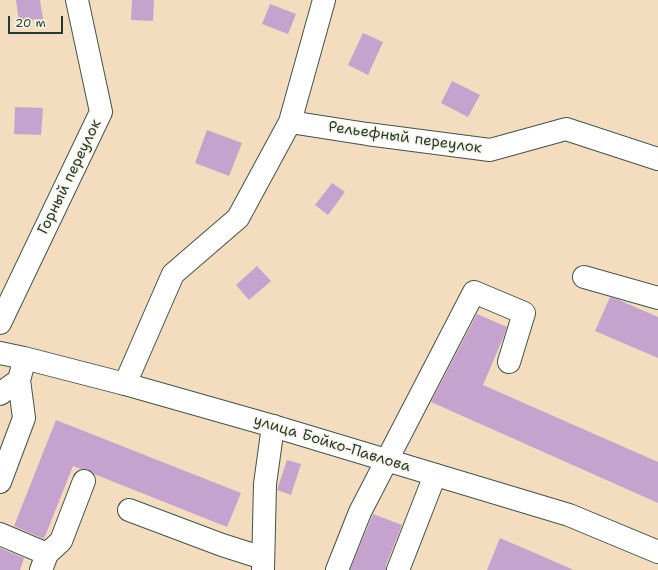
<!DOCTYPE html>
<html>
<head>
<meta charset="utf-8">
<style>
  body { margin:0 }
  #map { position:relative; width:658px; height:570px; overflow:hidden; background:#f3ddbe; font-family:"Shantell Sans",sans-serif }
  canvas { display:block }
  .scale { position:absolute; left:8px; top:16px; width:55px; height:18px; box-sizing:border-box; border:2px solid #1f3d34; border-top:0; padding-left:5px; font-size:12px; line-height:14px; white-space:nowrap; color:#1f3d34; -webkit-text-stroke:3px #fcf5e5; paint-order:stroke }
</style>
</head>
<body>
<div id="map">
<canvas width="658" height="570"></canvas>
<div class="scale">20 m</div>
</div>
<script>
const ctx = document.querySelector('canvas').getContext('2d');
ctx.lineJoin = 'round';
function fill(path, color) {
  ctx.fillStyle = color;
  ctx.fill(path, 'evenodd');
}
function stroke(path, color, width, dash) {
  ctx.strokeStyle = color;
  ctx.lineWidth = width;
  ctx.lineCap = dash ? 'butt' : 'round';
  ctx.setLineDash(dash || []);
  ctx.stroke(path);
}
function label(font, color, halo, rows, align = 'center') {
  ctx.font = font + ' "Shantell Sans",sans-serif';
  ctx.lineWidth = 3;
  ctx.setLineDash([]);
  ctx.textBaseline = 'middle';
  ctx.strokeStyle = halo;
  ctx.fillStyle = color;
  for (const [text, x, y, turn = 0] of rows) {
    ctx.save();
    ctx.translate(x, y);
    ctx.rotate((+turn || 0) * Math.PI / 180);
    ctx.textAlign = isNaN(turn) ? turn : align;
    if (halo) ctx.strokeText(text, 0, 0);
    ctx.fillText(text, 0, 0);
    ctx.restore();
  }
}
fill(new Path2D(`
  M 16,0 L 40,0 L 43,19 L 19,22 Z
  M 132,0 L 154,0 L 153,21 L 131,20 Z
  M 270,4 L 296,14 L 288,34 L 262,24 Z
  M 363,33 L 383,42 L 368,75 L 348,65 Z
  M 452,81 L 480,95 L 468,117 L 441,103 Z
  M 15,107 L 43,108 L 41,135 L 14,134 Z
  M 207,130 L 242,143 L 229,176 L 195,163 Z
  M 332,183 L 345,192 L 328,215 L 315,205 Z
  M 257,266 L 271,281 L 249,300 L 236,285 Z
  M 610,297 L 619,300 L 658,317 L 658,358 L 595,331 Z
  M 477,314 L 507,327 L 503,338 L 483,385 L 658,462 L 658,503 L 431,402 Z
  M 56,420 L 241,493 L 227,527 L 94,474 L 89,470 L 81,469 L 73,466 L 44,539 L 14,526 Z
  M 287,460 L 301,464 L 291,495 L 277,490 Z
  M 373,514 L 402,525 L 386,565 L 386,570 L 350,570 Z
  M 500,538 L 574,570 L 487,570 Z
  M 0,548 L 24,558 L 20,570 L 0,570 Z`), '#c6a2ce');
const minor = new Path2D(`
  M 290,122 L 367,134 L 490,150 L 566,129 L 658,159
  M 584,277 L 658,298
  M 0,323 L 101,112 L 77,0
  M 125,384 L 173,274 L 238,218 L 290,122 L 324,0
  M 0,394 L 19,380 L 22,369
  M 0,482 L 24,418 L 19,380
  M 129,510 L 222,545 L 263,558
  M 0,534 L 47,554 L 41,570
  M 47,554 L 61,541 L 84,481
  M 263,570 L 265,484 L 273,426
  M 337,570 L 360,512 L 474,292 L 524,313 L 509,362
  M 398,570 L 435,475`);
const major = new Path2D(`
  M 0,353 L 24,358 L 125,384 L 273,426 L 569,515 L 658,552`);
stroke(minor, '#3f5549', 24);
stroke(major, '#3f5549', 24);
stroke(minor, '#fff', 22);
stroke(major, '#fff', 22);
label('15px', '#1f3d34', '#fcf5e5', [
  ["Рельефный переулок",405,138,8],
  ["Горный переулок",70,177,-64],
  ["улица Бойко-Павлова",332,444,17]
]);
</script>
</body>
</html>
